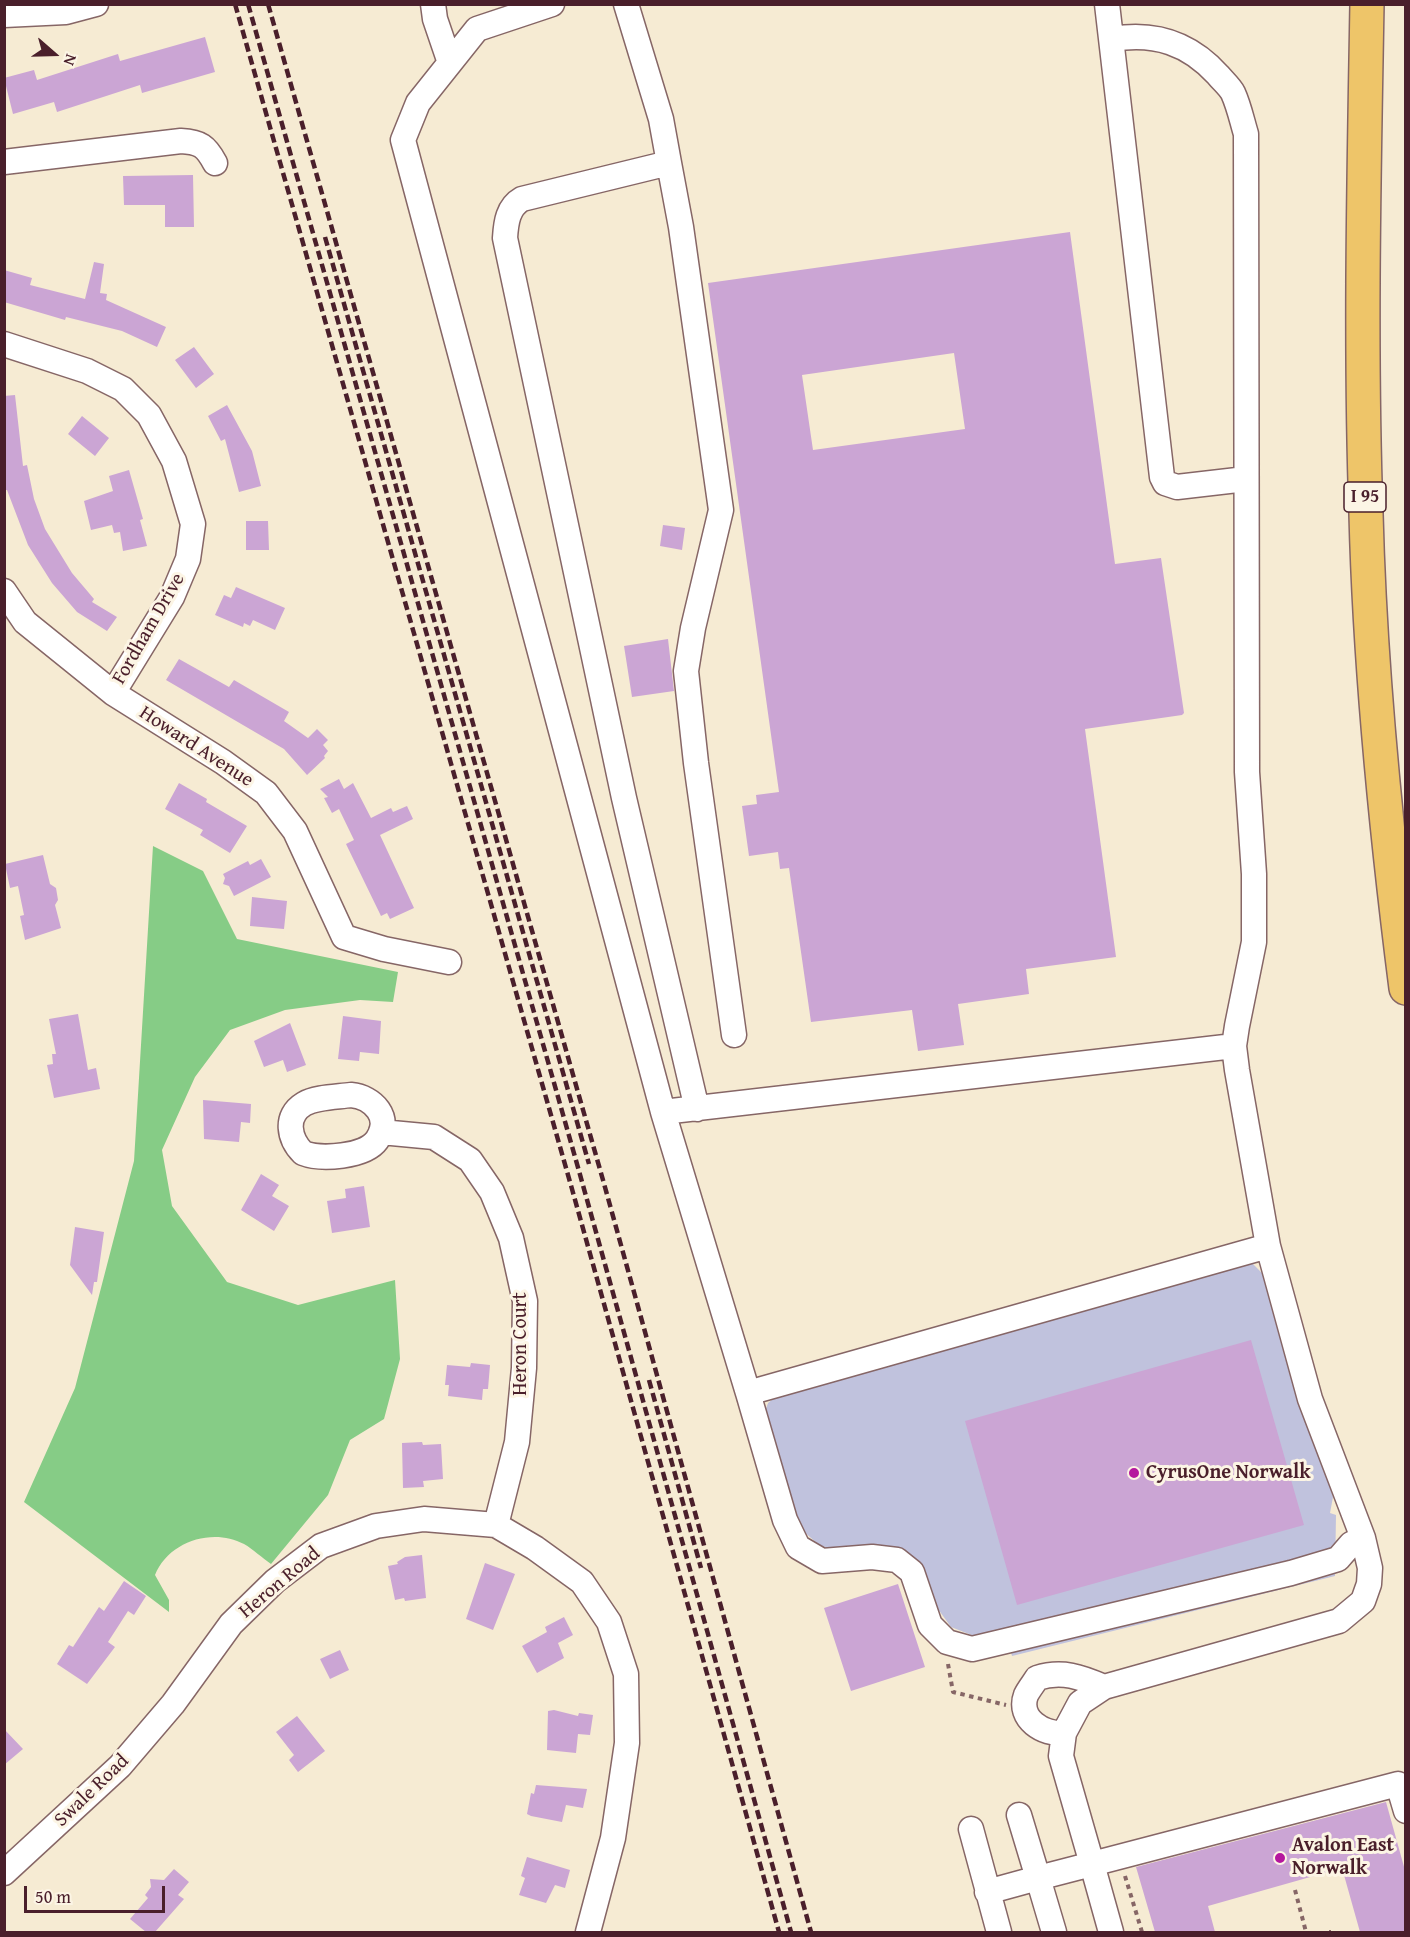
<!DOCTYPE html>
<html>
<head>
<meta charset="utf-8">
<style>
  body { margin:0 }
  #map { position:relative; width:1410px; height:1937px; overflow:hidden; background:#f6ebd3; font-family:"Gentium Book Plus",serif }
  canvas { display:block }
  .frame { position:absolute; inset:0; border:6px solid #4a1f2b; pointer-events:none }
  .north { position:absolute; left:24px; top:24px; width:60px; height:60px; -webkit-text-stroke:4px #fcf5e5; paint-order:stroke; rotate:110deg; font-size:16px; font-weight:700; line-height:24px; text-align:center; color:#4a1f2b }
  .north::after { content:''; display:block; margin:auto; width:21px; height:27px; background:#4a1f2b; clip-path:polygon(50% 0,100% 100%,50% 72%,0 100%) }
  .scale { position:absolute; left:24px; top:1886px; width:141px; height:27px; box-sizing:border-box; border:3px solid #4a1f2b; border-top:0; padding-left:8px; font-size:18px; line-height:21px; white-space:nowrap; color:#4a1f2b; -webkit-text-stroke:4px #fcf5e5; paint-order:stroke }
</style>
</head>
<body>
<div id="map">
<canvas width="1410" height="1937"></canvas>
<div class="frame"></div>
<div class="north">N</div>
<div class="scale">50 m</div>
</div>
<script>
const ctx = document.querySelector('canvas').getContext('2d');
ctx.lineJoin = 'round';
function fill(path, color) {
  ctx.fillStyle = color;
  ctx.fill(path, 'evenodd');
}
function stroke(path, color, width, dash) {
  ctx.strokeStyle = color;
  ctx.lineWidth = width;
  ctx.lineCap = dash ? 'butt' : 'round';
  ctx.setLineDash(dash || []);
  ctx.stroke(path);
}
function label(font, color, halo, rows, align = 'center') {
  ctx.font = font + ' "Gentium Book Plus",serif';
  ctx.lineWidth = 6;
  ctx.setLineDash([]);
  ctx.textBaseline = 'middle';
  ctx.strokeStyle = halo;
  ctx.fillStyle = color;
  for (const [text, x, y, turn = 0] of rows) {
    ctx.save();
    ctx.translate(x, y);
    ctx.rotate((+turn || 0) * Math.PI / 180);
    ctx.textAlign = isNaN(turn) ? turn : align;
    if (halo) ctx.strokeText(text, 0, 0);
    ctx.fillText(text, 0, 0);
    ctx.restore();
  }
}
fill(new Path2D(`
  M 1251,1262 L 1265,1276 L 1333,1497 L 1330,1513 L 1336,1515 L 1335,1576 L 1012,1656 L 1005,1631 L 974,1636 L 951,1627 L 938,1609 L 923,1570 L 906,1553 L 832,1549 L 819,1545 L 802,1530 L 764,1414 L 768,1403 L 775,1397 Z`), '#c0c2dd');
fill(new Path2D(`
  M 153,846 L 203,871 L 237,939 L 398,972 L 393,1002 L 360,1000 L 285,1010 L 230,1030 L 195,1077 L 162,1150 L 172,1206 L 227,1282 L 298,1305 L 395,1280 L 400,1359 L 384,1419 L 350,1440 L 328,1495 L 271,1564 C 262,1558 253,1549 244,1544 C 212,1527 168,1542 155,1575 L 169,1600 L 169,1612 L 24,1502 L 75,1388 L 134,1161 Z`), '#86cc86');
fill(new Path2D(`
  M 205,37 L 215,72 L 142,93 L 140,85 L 57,112 L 54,102 L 13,114 L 4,78 L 34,70 L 37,80 L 118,54 L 120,61 Z
  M 193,175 L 194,227 L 165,227 L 165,205 L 124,205 L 123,176 Z
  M 1070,232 L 1115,564 L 1161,558 L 1184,713 L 1182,715 L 1085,729 L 1116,957 L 1026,969 L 1029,994 L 958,1004 L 964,1045 L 918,1051 L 912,1010 L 811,1022 L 789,868 L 780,869 L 778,852 L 749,856 L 742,806 L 757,804 L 756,795 L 779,792 L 708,283 ZM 954,353 L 965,429 L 813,450 L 802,375 Z
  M 94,262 L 104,264 L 100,293 L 107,294 L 106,300 L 166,327 L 157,347 L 122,331 L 66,317 L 65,320 L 4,302 L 4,270 L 32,278 L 30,285 L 85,299 Z
  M 194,347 L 214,374 L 196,388 L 175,360 Z
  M 15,395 L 23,466 L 27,465 L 34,499 L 45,529 L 72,573 L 94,599 L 92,602 L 117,617 L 107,631 L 77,612 L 52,583 L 28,545 L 7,490 L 4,490 L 4,396 Z
  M 227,405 L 252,451 L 261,486 L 239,492 L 225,439 L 221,441 L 208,416 Z
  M 82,416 L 109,438 L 95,456 L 68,434 Z
  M 129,470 L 143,519 L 140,520 L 147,546 L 123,551 L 120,532 L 114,533 L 112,525 L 91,530 L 84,501 L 113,491 L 109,476 Z
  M 246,521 L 268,521 L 269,550 L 246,550 Z
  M 663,525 L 685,528 L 682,550 L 660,546 Z
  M 236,587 L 285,608 L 275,630 L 253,620 L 250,626 L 244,623 L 243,627 L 215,615 L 224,595 L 231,598 Z
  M 668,639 L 674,691 L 632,697 L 624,646 Z
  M 179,659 L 229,687 L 234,680 L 289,712 L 284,721 L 308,738 L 317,729 L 328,740 L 323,745 L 328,751 L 324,756 L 325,758 L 307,775 L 284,749 L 166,680 Z
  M 339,779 L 344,789 L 353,783 L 371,818 L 391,808 L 393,812 L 407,806 L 413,819 L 380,835 L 414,908 L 390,919 L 387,913 L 381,916 L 346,844 L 354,840 L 339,809 L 332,813 L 324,798 L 328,797 L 320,789 Z
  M 179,783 L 207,799 L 206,802 L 247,826 L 230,853 L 200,835 L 203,830 L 165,809 Z
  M 43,855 L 50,884 L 56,888 L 58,900 L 55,905 L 61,928 L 25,940 L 20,916 L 24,915 L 18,886 L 10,888 L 5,864 Z
  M 261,859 L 271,877 L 234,896 L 229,886 L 223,884 L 225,878 L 223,874 L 248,861 L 250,865 Z
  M 252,897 L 287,901 L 284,929 L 250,926 Z
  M 78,1014 L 88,1070 L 96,1068 L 100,1089 L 54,1098 L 47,1065 L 53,1064 L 52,1054 L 56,1054 L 49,1019 Z
  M 343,1016 L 381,1021 L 379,1054 L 360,1052 L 359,1061 L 338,1059 Z
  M 290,1023 L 306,1065 L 287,1072 L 283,1060 L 264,1067 L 254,1041 Z
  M 203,1100 L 251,1104 L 250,1123 L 241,1122 L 239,1142 L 204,1139 Z
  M 261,1174 L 279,1185 L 272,1196 L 289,1206 L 274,1231 L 241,1210 Z
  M 364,1186 L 370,1227 L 332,1233 L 327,1201 L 346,1198 L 345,1189 Z
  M 75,1227 L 104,1232 L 97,1282 L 94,1282 L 92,1295 L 70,1265 Z
  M 1251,1340 L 1304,1525 L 1017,1605 L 965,1421 Z
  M 471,1363 L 490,1365 L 488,1389 L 483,1389 L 482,1400 L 448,1396 L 449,1385 L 445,1385 L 447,1365 L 470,1367 Z
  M 422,1442 L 423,1445 L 441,1444 L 443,1479 L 423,1481 L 424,1487 L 403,1488 L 402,1443 Z
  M 422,1555 L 426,1598 L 405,1601 L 404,1598 L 395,1600 L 388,1566 L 398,1564 L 397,1562 L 405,1557 Z
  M 485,1563 L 515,1574 L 493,1630 L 466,1619 Z
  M 124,1581 L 146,1596 L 134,1615 L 128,1611 L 108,1642 L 115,1647 L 87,1684 L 57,1664 L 69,1645 L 73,1647 L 99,1607 L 104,1611 Z
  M 898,1584 L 925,1667 L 851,1691 L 824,1608 Z
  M 564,1617 L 573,1635 L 558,1643 L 564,1658 L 537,1673 L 522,1646 L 547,1632 L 545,1627 Z
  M 340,1650 L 349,1670 L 330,1679 L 320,1659 Z
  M 554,1710 L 578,1716 L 579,1713 L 593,1715 L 590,1735 L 578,1734 L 576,1753 L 547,1750 L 548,1711 Z
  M 297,1716 L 325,1751 L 298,1772 L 289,1760 L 294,1755 L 276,1732 Z
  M 4,1729 L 23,1749 L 4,1765 Z
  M 536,1785 L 587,1789 L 583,1808 L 566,1805 L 562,1822 L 531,1816 L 527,1814 L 531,1793 L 534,1794 Z
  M 1386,1802 L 1406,1874 L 1406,1932 L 1360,1932 L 1342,1868 L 1208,1906 L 1215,1932 L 1155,1932 L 1136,1867 Z
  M 527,1857 L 570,1870 L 565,1888 L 555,1885 L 546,1903 L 519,1895 L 525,1878 L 521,1876 Z
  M 174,1869 L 189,1882 L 178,1895 L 184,1899 L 155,1932 L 146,1932 L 130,1919 L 148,1898 L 145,1895 L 151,1887 L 150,1879 L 164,1880 Z`), '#cba5d4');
const minor = new Path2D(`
  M 433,4 L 435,19 L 450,63
  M 552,4 L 477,29 L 418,103 L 403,140 L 663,1112
  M 626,4 L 661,119 L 669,163 L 681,227 L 721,510 L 693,628 L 686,671 L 696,763 L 734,1035
  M 1107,4 L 1162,477 L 1165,483 L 1177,487 L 1246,479
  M 4,15 L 66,12 L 96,4
  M 4,162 L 181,141 C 200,142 206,146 215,163
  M 669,163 L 522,199 C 508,207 506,222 505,238 L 624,798 L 697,1109
  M 4,344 L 87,371 L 123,389 L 149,415 L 174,461 L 193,524 L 188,559 L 172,597 L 113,693
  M 4,591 L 25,622 L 113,693 L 223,762 L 266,793 L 295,831 L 344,937 L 384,949 L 449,962
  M 351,1095 C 373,1097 393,1118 377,1140 C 365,1157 321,1160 303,1153 C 289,1139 284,1116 304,1104 C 316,1097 337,1097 351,1095 Z
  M 381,1132 L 434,1137 L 470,1160 L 492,1192 L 511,1238 L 525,1301 L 524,1368 L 517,1442 L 496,1525
  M 1268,1246 L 748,1393 L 785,1520 L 798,1547 L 822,1561 L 872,1557 L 897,1560 L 912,1572 L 930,1625 L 947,1642 L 972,1649 L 1291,1573 L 1338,1559 L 1351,1544 L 1363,1538
  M 748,1393 L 663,1112 L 1234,1046
  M 1064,1733 C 1044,1735 1017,1719 1026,1695 C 1029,1689 1034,1683 1037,1678 C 1062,1670 1081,1677 1104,1687
  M 1019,1815 L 1038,1878 L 1092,1864 L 1061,1756 L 1064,1733 L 1080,1703 L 1104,1687 L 1339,1621 L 1363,1601 L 1369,1584 L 1370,1568 L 1363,1538 L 1310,1399 L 1268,1246 L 1237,1070 L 1234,1046 L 1237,1026 L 1254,942 L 1254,874 L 1247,772 L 1246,134 C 1242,121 1239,106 1233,93 C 1230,87 1223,81 1218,75 C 1189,43 1155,32 1113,39
  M 971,1829 L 999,1932
  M 4,1873 L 120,1766 L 173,1704 L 231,1624 L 275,1581 L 321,1546 L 376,1526 L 424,1519 L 496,1525 L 535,1548 L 582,1582 L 609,1622 L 626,1674 L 627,1743 L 613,1838 L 588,1932
  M 987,1892 L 1038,1878 L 1054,1932
  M 1111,1932 L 1092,1864 L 1398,1784 L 1406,1811`);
const highway = new Path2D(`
  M 1367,4 C 1364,175 1360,344 1366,514 C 1370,673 1386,831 1406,988`);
stroke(minor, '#866666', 27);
stroke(highway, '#866666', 36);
stroke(new Path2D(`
  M 948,1664 L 953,1692 L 1006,1705
  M 1125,1876 L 1142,1932
  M 1295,1890 L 1306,1932
  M 1329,1932 L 1331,1932`), '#866666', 4, [4.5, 4.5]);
stroke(minor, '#fff', 24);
stroke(highway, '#eec569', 33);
stroke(new Path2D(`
  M 235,4 L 572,1189 L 779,1932
  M 248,4 L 579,1171 L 791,1932
  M 268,4 L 603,1180 L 811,1932
  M 325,237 L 589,1164
  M 649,1380 L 701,1568`), '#4a1f2b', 4.5, [9, 4.5]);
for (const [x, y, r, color] of [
  [1134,1473,6,"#b5179e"],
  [1280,1858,6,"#b5179e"]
]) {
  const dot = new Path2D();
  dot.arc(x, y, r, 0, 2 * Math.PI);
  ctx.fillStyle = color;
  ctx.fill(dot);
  stroke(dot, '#fcf5e5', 2);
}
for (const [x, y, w] of [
  [1365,497,42]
]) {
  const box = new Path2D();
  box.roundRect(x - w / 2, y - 15, w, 30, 4.5);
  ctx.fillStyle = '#fcf5e5';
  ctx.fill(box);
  stroke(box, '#4a1f2b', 1.5);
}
label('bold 18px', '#4a1f2b', null, [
  ["I 95",1365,497]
]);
label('20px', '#4a1f2b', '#fcf5e5', [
  ["Fordham Drive",149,629,-60],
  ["Howard Avenue",196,747,33],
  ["Heron Court",521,1344,-90],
  ["Heron Road",280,1583,-40],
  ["Swale Road",92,1791,-44]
]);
label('bold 20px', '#4a1f2b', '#fcf5e5', [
  ["CyrusOne Norwalk",1146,1473],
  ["Avalon East",1292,1846],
  ["Norwalk",1292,1869]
], 'left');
</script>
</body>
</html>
